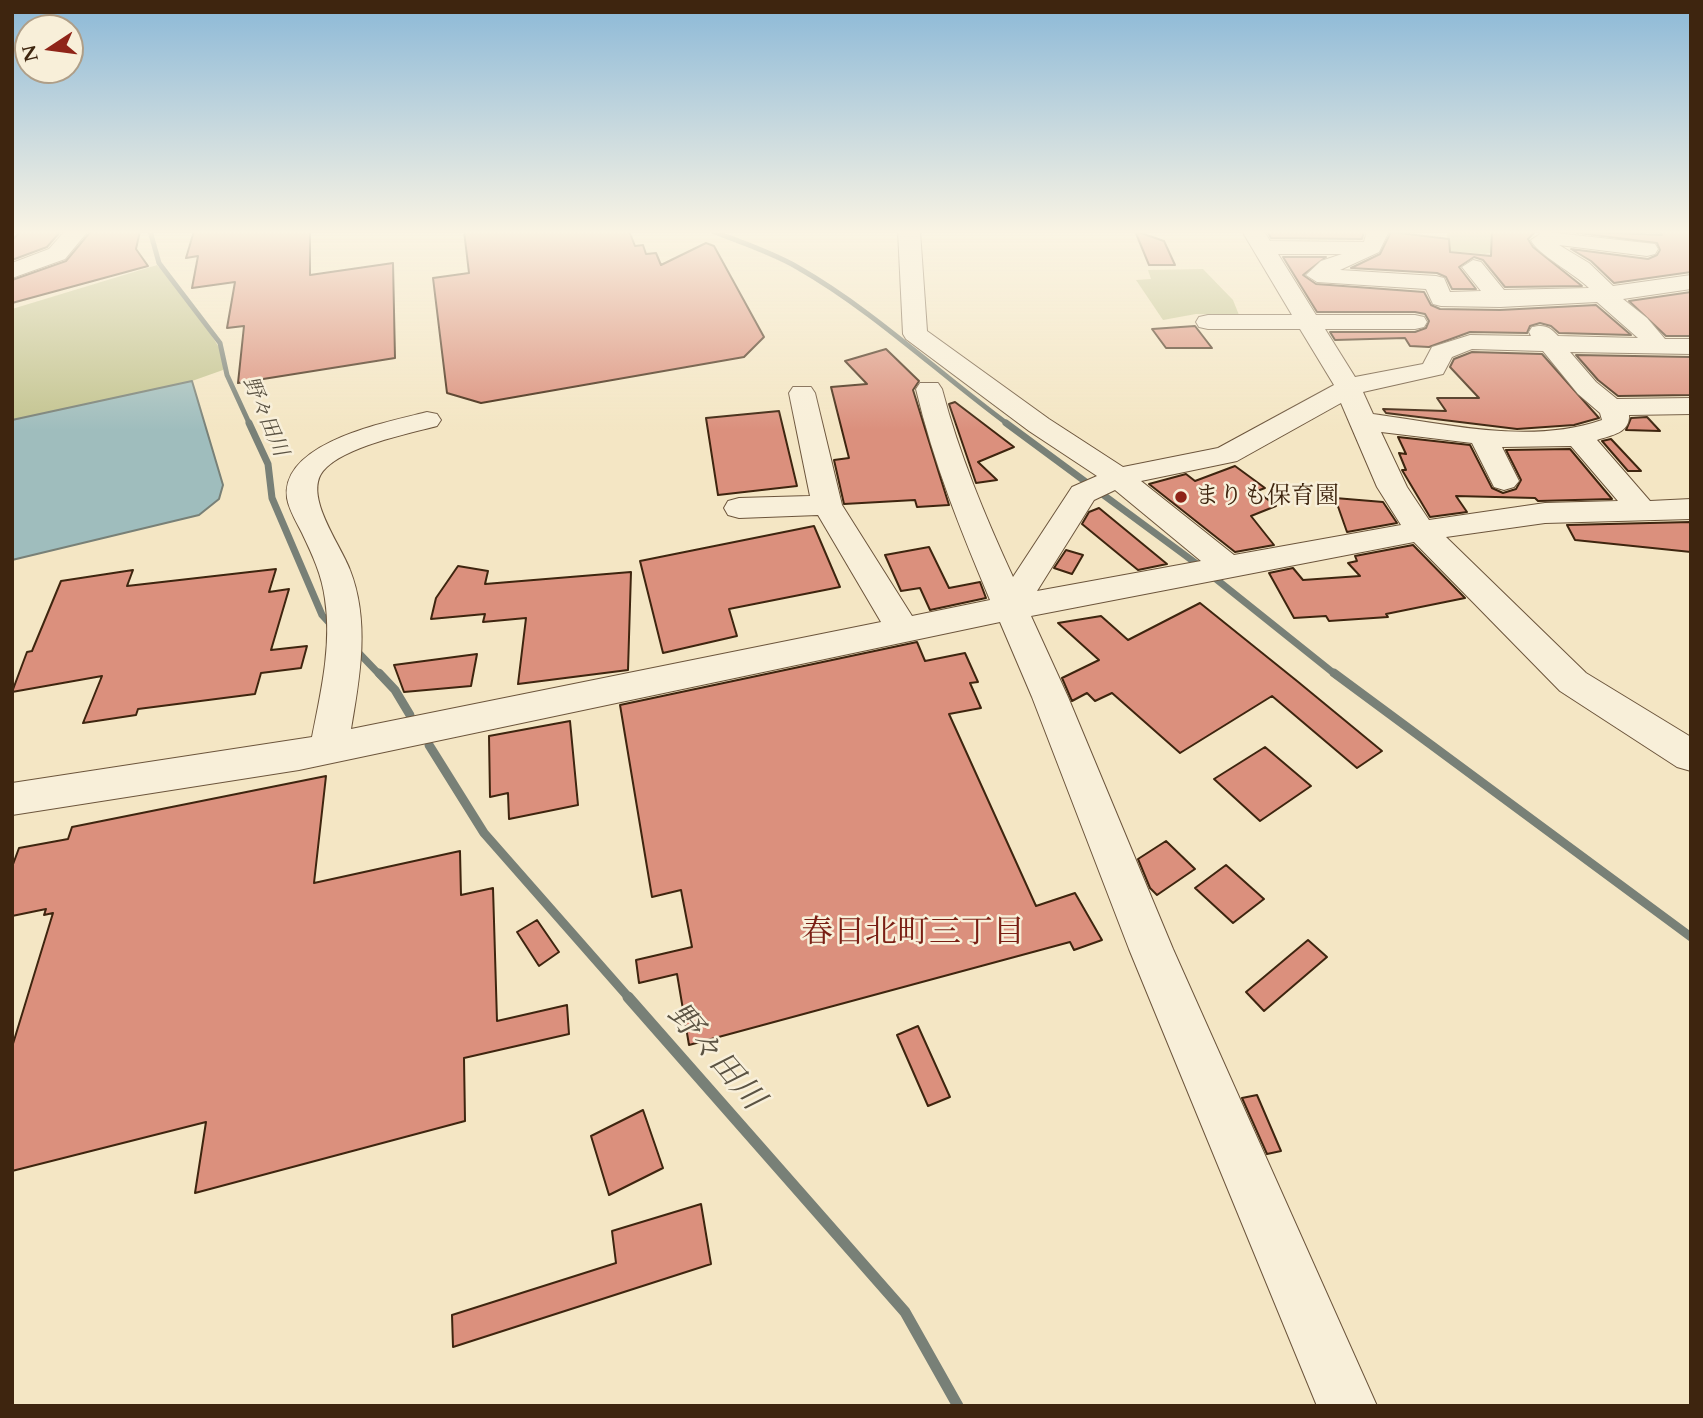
<!DOCTYPE html>
<html>
<head>
<meta charset="utf-8">
<style>
  body { margin:0 }
  #map { position:relative; width:1703px; height:1418px; overflow:hidden; background:#f4e6c4; font-family:Cardo,serif }
  canvas { display:block }
  .frame { position:absolute; inset:0; border:14px solid #3e250f; pointer-events:none }
  .north { position:absolute; left:14px; top:14px; width:70px; height:70px; box-sizing:border-box; background:#f8efd9; border:2px solid #ae9e88; border-radius:50%; rotate:257deg; font-size:19px; font-weight:700; line-height:28px; text-align:center; color:#3e250f }
  .north::after { content:''; display:block; margin:auto; width:24px; height:32px; background:#8f2418; clip-path:polygon(50% 0,100% 100%,50% 72%,0 100%) }
</style>
</head>
<body>
<div id="map">
<canvas width="1703" height="1418"></canvas>
<div class="frame"></div>
<div class="north">N</div>
</div>
<script>
const ctx = document.querySelector('canvas').getContext('2d');
ctx.lineJoin = 'round';
function fill(path, color) {
  ctx.fillStyle = color;
  ctx.fill(path, 'evenodd');
}
function stroke(path, color, width, dash) {
  ctx.strokeStyle = color;
  ctx.lineWidth = width;
  ctx.lineCap = dash ? 'butt' : 'round';
  ctx.setLineDash(dash || []);
  ctx.stroke(path);
}
function label(font, color, halo, rows, align = 'center') {
  ctx.font = font + ' Cardo,"Noto Serif JP",serif';
  ctx.lineWidth = 5;
  ctx.setLineDash([]);
  ctx.textBaseline = 'middle';
  ctx.strokeStyle = halo;
  ctx.fillStyle = color;
  for (const [text, x, y, turn = 0] of rows) {
    ctx.save();
    ctx.translate(x, y);
    ctx.rotate((+turn || 0) * Math.PI / 180);
    ctx.textAlign = isNaN(turn) ? turn : align;
    if (halo) ctx.strokeText(text, 0, 0);
    ctx.fillText(text, 0, 0);
    ctx.restore();
  }
}
fill(new Path2D(`
  M 1447,231 L 1509,231 L 1512,237 L 1491,242 L 1499,251 L 1485,254 L 1384,245 L 1383,241 L 1447,246 Z
  M 157,265 L 190,301 L 225,357 L 223,370 L 192,381 L 12,420 L 12,309 Z
  M 1203,269 L 1233,300 L 1239,315 L 1196,314 L 1163,320 L 1136,280 L 1151,279 L 1148,270 Z`), '#c2c38f');
const water = new Path2D(`
  M 192,381 L 223,485 L 219,499 L 199,515 L 12,560 L 12,420 Z`);
fill(water, '#9fbdbd');
stroke(water, '#788077', 2);
stroke(new Path2D(`
  M 150,231 L 159,263 L 220,343 L 227,375 L 250,425
  M 712,231 C 740,242 771,252 797,267 C 874,311 937,372 1009,425`), '#788077', 5);
stroke(new Path2D(`
  M 249,423 L 268,464 L 272,498 L 322,615 L 332,626
  M 1006,423 L 1201,567
  M 1211,575 L 1336,675
  M 356,650 L 380,675`), '#788077', 7);
stroke(new Path2D(`
  M 379,673 L 395,690 L 410,715
  M 1334,673 L 1691,937
  M 429,745 L 484,833 L 630,999`), '#788077', 9);
stroke(new Path2D(`
  M 628,997 L 905,1312 L 958,1406`), '#788077', 11);
const building = new Path2D(`
  M 21,231 L 61,231 L 47,247 L 12,260 L 12,240 Z
  M 91,231 L 140,231 L 136,249 L 148,266 L 12,303 L 12,280 L 66,261 Z
  M 194,231 L 310,231 L 310,275 L 393,263 L 395,358 L 238,383 L 244,326 L 227,328 L 235,282 L 192,288 L 198,256 L 186,258 Z
  M 464,231 L 629,231 L 635,246 L 643,245 L 646,254 L 656,253 L 661,265 L 706,243 L 714,246 L 764,337 L 744,357 L 481,403 L 447,393 L 433,278 L 469,273 Z
  M 1135,231 L 1164,241 L 1175,265 L 1149,265 Z
  M 1267,231 L 1364,231 L 1362,239 L 1271,238 Z
  M 1492,231 L 1536,231 L 1528,239 L 1533,247 L 1582,286 L 1505,287 L 1483,260 L 1474,257 L 1459,267 L 1476,289 L 1452,289 L 1446,277 L 1437,273 L 1351,268 L 1380,254 L 1391,232 L 1449,239 L 1450,252 L 1491,256 Z
  M 1563,231 L 1662,235 L 1659,231 L 1691,231 L 1691,272 L 1614,283 L 1591,261 L 1571,249 L 1648,259 L 1657,255 L 1660,250 L 1657,243 Z
  M 1283,257 L 1326,257 L 1303,275 L 1316,284 L 1424,292 L 1431,305 L 1440,309 L 1500,310 L 1596,305 L 1631,335 L 1559,333 L 1551,326 L 1540,323 L 1530,326 L 1527,333 L 1470,332 L 1429,347 L 1410,346 L 1405,338 L 1335,340 L 1330,332 L 1415,332 L 1426,328 L 1429,321 L 1425,314 L 1415,312 L 1317,312 Z
  M 1691,292 L 1691,336 L 1666,336 L 1629,301 Z
  M 1195,326 L 1212,348 L 1166,348 L 1152,329 Z
  M 886,349 L 919,381 L 913,390 L 949,505 L 917,507 L 915,500 L 844,504 L 834,460 L 849,458 L 831,387 L 867,384 L 845,361 Z
  M 1472,352 L 1542,354 L 1599,418 L 1574,425 L 1517,429 L 1386,413 L 1383,409 L 1446,411 L 1437,398 L 1479,398 L 1450,367 L 1454,359 Z
  M 1576,355 L 1691,357 L 1691,395 L 1618,396 L 1598,380 Z
  M 955,402 L 1014,447 L 978,462 L 997,480 L 976,483 L 949,404 Z
  M 779,411 L 797,486 L 718,495 L 706,418 Z
  M 1647,417 L 1660,431 L 1626,430 L 1631,418 Z
  M 1398,437 L 1470,445 L 1492,488 L 1503,493 L 1516,489 L 1521,480 L 1506,450 L 1570,449 L 1612,499 L 1538,501 L 1535,498 L 1456,496 L 1467,512 L 1430,517 L 1402,470 L 1406,470 L 1399,453 L 1406,454 Z
  M 1611,439 L 1641,471 L 1628,471 L 1602,441 Z
  M 1235,466 L 1265,488 L 1257,491 L 1276,506 L 1251,516 L 1274,545 L 1235,552 L 1149,484 L 1186,474 L 1195,481 Z
  M 1335,498 L 1383,502 L 1397,523 L 1347,532 Z
  M 1099,508 L 1167,564 L 1138,570 L 1082,524 L 1089,512 Z
  M 1691,522 L 1691,552 L 1575,540 L 1567,525 Z
  M 814,526 L 840,587 L 729,609 L 737,636 L 663,653 L 640,561 Z
  M 1413,545 L 1465,598 L 1386,614 L 1388,617 L 1329,621 L 1326,616 L 1294,618 L 1269,573 L 1293,568 L 1303,580 L 1360,576 L 1348,563 L 1357,561 L 1355,556 Z
  M 929,547 L 949,588 L 980,582 L 986,598 L 930,610 L 920,588 L 901,591 L 885,555 Z
  M 1066,550 L 1083,555 L 1072,574 L 1054,568 Z
  M 458,566 L 488,571 L 485,584 L 631,572 L 628,670 L 518,684 L 526,618 L 483,622 L 485,614 L 431,619 L 436,598 Z
  M 276,569 L 269,592 L 289,589 L 271,650 L 307,646 L 301,668 L 261,673 L 255,694 L 138,709 L 136,715 L 83,723 L 102,676 L 12,692 L 27,652 L 32,651 L 61,581 L 133,570 L 127,586 Z
  M 1200,603 L 1297,681 L 1382,751 L 1357,768 L 1272,696 L 1180,753 L 1112,693 L 1095,701 L 1087,693 L 1072,701 L 1062,678 L 1099,660 L 1058,623 L 1101,616 L 1128,640 Z
  M 917,642 L 925,661 L 965,653 L 978,682 L 970,683 L 981,708 L 949,714 L 1036,906 L 1075,893 L 1102,940 L 1074,950 L 1070,942 L 689,1045 L 677,974 L 639,983 L 636,960 L 692,947 L 681,890 L 652,897 L 620,705 Z
  M 477,654 L 471,686 L 404,692 L 394,665 Z
  M 570,721 L 578,805 L 509,819 L 508,793 L 490,797 L 489,736 Z
  M 1265,747 L 1311,786 L 1260,821 L 1214,779 Z
  M 326,776 L 314,883 L 460,851 L 461,895 L 493,888 L 497,1021 L 567,1005 L 569,1034 L 464,1058 L 465,1121 L 195,1193 L 206,1122 L 12,1171 L 12,1047 L 53,913 L 44,915 L 46,909 L 12,916 L 12,867 L 19,848 L 68,839 L 72,827 Z
  M 1166,841 L 1195,869 L 1157,895 L 1150,888 L 1138,859 Z
  M 1226,865 L 1264,899 L 1233,923 L 1195,888 Z
  M 537,920 L 559,952 L 539,966 L 517,932 Z
  M 1308,940 L 1327,957 L 1264,1011 L 1246,992 Z
  M 918,1026 L 950,1097 L 928,1106 L 897,1035 Z
  M 1257,1095 L 1281,1151 L 1267,1154 L 1242,1098 Z
  M 643,1110 L 663,1168 L 609,1195 L 591,1136 Z
  M 701,1204 L 711,1264 L 453,1347 L 452,1315 L 616,1263 L 612,1231 Z`);
fill(building, '#db907d');
stroke(building, '#3e250f', 2);
const minor = new Path2D(`
  M 65,231 L 88,231 L 65,259 L 12,278 L 12,263 L 49,249 Z
  M 898,231 L 920,231 L 927,331 L 1049,419 L 1123,467 L 1218,448 L 1334,385 L 1300,329 L 1208,329 L 1199,327 L 1196,322 L 1199,317 L 1208,315 L 1292,315 L 1242,231 L 1264,231 L 1270,241 L 1364,242 L 1367,231 L 1389,231 L 1379,252 L 1340,270 L 1436,276 L 1444,278 L 1450,292 L 1481,291 L 1462,267 L 1473,260 L 1481,262 L 1504,290 L 1589,288 C 1575,274 1537,254 1531,240 L 1540,234 L 1538,231 L 1655,244 L 1658,249 L 1655,254 L 1647,256 L 1559,245 L 1589,263 L 1613,286 L 1691,275 L 1691,289 L 1623,299 L 1647,318 L 1665,339 L 1691,339 L 1691,354 L 1570,352 L 1596,382 L 1617,399 L 1691,398 L 1691,414 L 1629,415 C 1630,433 1612,435 1597,440 L 1650,501 L 1691,499 L 1691,519 L 1545,523 L 1446,537 L 1586,673 L 1691,737 L 1691,771 L 1677,767 L 1560,691 L 1414,542 L 1031,616 L 1068,697 L 1173,949 L 1377,1406 L 1317,1406 L 1129,949 L 1032,697 L 1000,622 L 299,770 L 12,815 L 12,783 L 312,737 C 321,692 332,645 325,599 C 322,575 312,554 302,533 C 297,523 289,510 287,498 C 280,442 388,422 427,412 L 437,414 L 441,420 L 437,426 C 407,434 343,447 323,471 C 303,496 341,545 350,570 C 370,621 360,677 351,729 L 881,622 L 818,515 L 739,518 L 728,515 L 724,508 L 728,501 L 739,498 L 810,496 L 789,393 L 793,387 L 811,387 L 815,393 L 842,505 L 912,616 L 990,600 C 961,531 933,462 916,389 L 920,383 L 938,383 L 942,389 C 959,454 985,516 1013,577 L 1072,487 L 1097,476 L 1029,431 L 906,339 L 903,334 ZM 1278,254 L 1342,254 L 1321,261 L 1306,275 L 1317,282 L 1426,289 L 1433,304 L 1441,306 L 1500,307 L 1597,302 L 1638,338 L 1558,336 C 1550,327 1545,324 1532,327 L 1529,332 L 1531,336 L 1470,335 L 1432,347 L 1423,364 L 1355,377 L 1325,329 L 1415,329 L 1424,327 L 1427,322 L 1424,317 L 1415,315 L 1316,315 ZM 1472,349 L 1543,351 L 1578,394 L 1600,413 L 1602,420 C 1530,445 1447,424 1373,414 L 1363,392 L 1443,374 L 1452,357 ZM 1341,403 L 1377,487 L 1401,525 L 1234,555 L 1141,481 L 1237,461 ZM 1381,432 L 1472,443 L 1494,487 L 1504,490 L 1514,487 L 1519,481 L 1502,447 L 1571,446 L 1618,501 L 1545,503 L 1429,520 L 1407,487 ZM 1115,490 L 1201,561 L 1037,591 L 1094,500 Z`);
stroke(minor, '#6c553c', 2);
fill(minor, '#f8efd9');
const sky = ctx.createLinearGradient(0, 0, 0, 430);
sky.addColorStop(0, '#8bb8d7');
sky.addColorStop(0.54, '#faf4e4');
sky.addColorStop(1, '#faf4e400');
ctx.fillStyle = sky;
ctx.fillRect(0, 0, 1703, 430);
for (const [x, y, r, color] of [
  [1181,497,7,"#8f2418"]
]) {
  const dot = new Path2D();
  dot.arc(x, y, r, 0, 2 * Math.PI);
  ctx.fillStyle = color;
  ctx.fill(dot);
  stroke(dot, '#f8efd9', 2.5);
}
label('italic 21px', '#5b5343', '#f8efd9', [
  ["野々田川",264,417,67]
]);
label('24px', '#3e250f', '#f8efd9', [
  ["まりも保育園",1195,497]
], 'left');
label('32px', '#7a1f14', '#f8efd9', [
  ["春日北町三丁目",913,935]
]);
label('italic 32px', '#5b5343', '#f8efd9', [
  ["野々田川",714,1058,49]
]);
</script>
</body>
</html>
